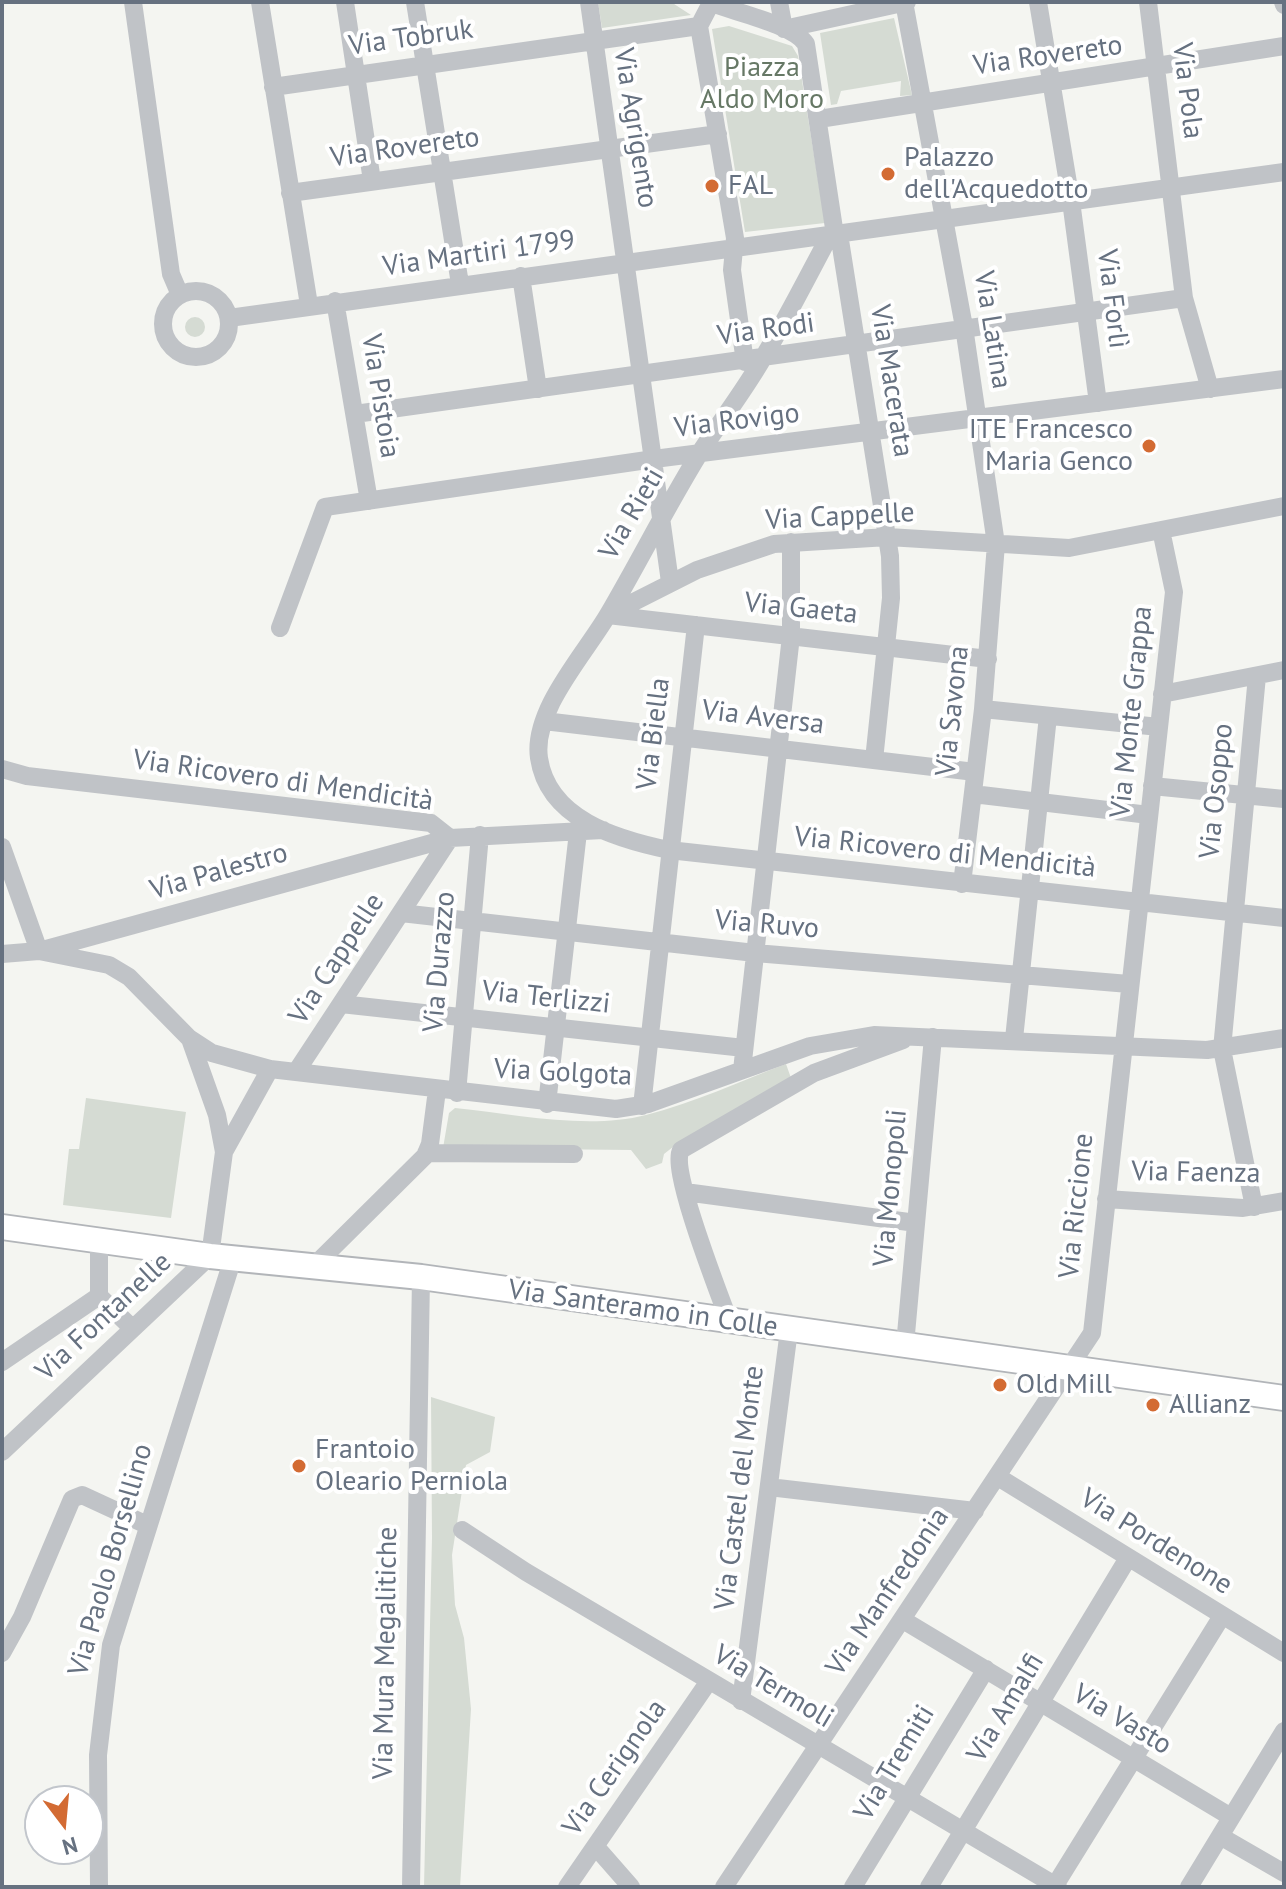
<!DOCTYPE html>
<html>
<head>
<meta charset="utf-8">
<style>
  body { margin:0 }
  #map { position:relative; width:1286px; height:1889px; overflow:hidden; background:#f4f5f1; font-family:"PT Sans",sans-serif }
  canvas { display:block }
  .frame { position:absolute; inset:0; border:4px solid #667180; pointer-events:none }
  .north { position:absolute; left:24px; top:1785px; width:80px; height:80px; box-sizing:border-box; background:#fff; border:2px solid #c2c6cc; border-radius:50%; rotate:164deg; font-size:22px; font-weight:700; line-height:32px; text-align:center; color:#667180 }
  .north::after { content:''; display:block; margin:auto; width:28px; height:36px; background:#d36b33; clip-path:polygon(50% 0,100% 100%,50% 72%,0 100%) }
</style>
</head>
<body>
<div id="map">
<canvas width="1286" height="1889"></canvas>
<div class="frame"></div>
<div class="north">N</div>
</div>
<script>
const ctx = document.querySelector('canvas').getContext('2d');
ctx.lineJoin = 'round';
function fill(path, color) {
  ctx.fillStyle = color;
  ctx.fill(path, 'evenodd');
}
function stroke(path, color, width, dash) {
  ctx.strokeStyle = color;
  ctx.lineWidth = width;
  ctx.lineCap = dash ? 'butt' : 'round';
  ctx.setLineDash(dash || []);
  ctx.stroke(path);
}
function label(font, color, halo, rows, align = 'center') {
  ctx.font = font + ' "PT Sans",sans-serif';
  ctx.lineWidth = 8;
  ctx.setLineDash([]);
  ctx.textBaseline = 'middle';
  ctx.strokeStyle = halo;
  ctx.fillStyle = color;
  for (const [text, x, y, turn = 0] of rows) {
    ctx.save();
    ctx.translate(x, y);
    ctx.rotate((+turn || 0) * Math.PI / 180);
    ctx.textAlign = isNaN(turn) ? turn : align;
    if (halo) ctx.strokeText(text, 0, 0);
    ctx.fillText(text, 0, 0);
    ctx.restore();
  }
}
fill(new Path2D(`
  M 598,2 L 671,2 L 691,15 L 602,28 Z
  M 894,18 L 912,95 L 900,96 L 901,81 L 841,91 L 837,104 L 831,105 L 820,33 Z
  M 729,26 L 792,46 L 798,56 L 825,223 L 745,232 L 712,29 Z
  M185 327a10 10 0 1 1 20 0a10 10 0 1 1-20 0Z
  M 786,1064 L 791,1078 L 678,1143 L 664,1154 L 662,1163 L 646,1169 L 631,1150 L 443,1148 L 449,1113 L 455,1108 C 515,1114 587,1130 646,1115 C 694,1103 740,1081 786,1064 Z
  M 86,1098 L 186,1112 L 171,1218 L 63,1205 L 69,1149 L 79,1149 Z
  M 431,1397 L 495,1417 L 490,1452 L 466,1465 L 452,1555 L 455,1605 L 464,1638 L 471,1709 L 460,1887 L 424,1887 L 432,1538 Z`), '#d5dbd3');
const major = new Path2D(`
  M 2,1227 L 210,1256 L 421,1277 L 1284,1398`);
stroke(major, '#b2b5b9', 28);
stroke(new Path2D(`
  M 133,2 L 171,274 L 180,295
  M 260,2 L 309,305
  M 345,2 L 372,181
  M 415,2 L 460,284
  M 589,2 L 670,582
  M 709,2 C 733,12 793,24 806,44 L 835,235
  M 779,2 L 784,29 L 907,2
  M 904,2 L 964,327 L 996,544 L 983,709 L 962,884
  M 1038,2 L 1071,201 L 1098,403
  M 1148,2 L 1184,298 L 1210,389
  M 1283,2 L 1284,5
  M 711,3 L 699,26 L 735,238 L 732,270 L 745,362
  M 273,87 L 699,26
  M 819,119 L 1284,46
  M 290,193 L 718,134
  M 839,234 L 890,556 L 891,598 L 874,760
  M 830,235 C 808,276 787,318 763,358 C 744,391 720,422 699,454 C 667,506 640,560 609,613 C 586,653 532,710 539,758 C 548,819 616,839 669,850 L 1284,918
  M 521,276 L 538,389
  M163 324a33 33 0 1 1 66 0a33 33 0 1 1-66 0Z
  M 335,301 L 369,501
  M 229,318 L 1284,172
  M 355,414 L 1184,298
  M 608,615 L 697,570 L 774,544 L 888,537 L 1069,548 L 1284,506
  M 608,615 L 988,659
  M 280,628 L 325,507 L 654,459 L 1284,379
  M 1162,694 L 1284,670
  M 983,709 L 1159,727
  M 544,721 L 975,772
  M 2,769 L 27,776 L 431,823 L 450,838
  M 1152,786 L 1284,799
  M 973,794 L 1149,815
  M 2,847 L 39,951
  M 401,913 L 755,953 L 1129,984
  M 39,951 L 109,965 L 129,977 L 189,1038 L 212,1053 L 270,1069 L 616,1109 L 648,1104 L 810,1046 L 874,1035 L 1207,1050 L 1284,1038
  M 2,954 L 39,951 L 450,838 L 603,830
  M 341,1004 L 744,1048
  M 1014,1039 L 1048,716
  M 742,1070 L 791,636 L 791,542
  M 296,1072 L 450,838
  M 457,1093 L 480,835
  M 547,1104 L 578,832
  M 642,1106 L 696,625
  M 224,1152 L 270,1069
  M 426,1153 L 574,1154
  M 685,1192 L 916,1223
  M 1106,1199 L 1243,1208 L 1284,1201
  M 1254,1207 L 1222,1049 L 1257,676
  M 99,1240 L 99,1296 L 131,1327
  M 313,1267 L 425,1156 L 430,1144 L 437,1090
  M 729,1321 C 719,1293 670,1170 681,1150 L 814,1073 L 903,1040
  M 905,1345 L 933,1037
  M 2,1362 L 99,1296
  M 2,1452 L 210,1256 L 224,1152 L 217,1115 L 190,1039
  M 998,1477 L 1284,1653
  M 769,1487 L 975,1511
  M 462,1530 L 526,1572 L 1058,1887
  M 903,1620 L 1231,1817
  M 2,1653 L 22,1617 L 72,1499 L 82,1495 L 147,1525
  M 741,1701 L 789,1330
  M 1220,1836 L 1284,1873
  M 596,1847 L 631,1887
  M 99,1887 L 98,1755 L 111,1645 L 233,1258
  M 411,1887 L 421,1277
  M 567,1887 L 709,1681
  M 724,1887 L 1092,1333 L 1174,592 L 1161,530
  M 853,1887 L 986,1669
  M 929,1887 L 1128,1558
  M 1054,1887 L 1222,1616
  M 1189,1887 L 1284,1731`), '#c0c3c7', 18);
stroke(major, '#fff', 24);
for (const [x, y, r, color] of [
  [888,174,8,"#d36b33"],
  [712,186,8,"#d36b33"],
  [1149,446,8,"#d36b33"],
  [1000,1385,8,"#d36b33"],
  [1153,1405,8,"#d36b33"],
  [299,1466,8,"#d36b33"]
]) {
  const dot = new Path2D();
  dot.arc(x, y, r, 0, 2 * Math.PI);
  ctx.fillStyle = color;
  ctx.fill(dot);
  stroke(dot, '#fff', 3);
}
label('28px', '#667180', '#fff', [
  ["Via Tobruk",411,38,-8],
  ["Via Rovereto",1048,56,-8],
  ["Via Pola",1187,91,83],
  ["Via Agrigento",635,128,81],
  ["Via Rovereto",405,148,-8],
  ["Via Martiri 1799",479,254,-8],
  ["Via Forlì",1112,299,83],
  ["Via Rodi",766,330,-8],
  ["Via Latina",992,330,81],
  ["Via Macerata",891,381,81],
  ["Via Pistoia",380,396,81],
  ["Via Rovigo",737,421,-7],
  ["Via Rieti",632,514,-60],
  ["Via Cappelle",840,517,-3],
  ["Via Gaeta",801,609,6],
  ["Via Savona",953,711,-84],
  ["Via Monte Grappa",1132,712,-84],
  ["Via Aversa",763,718,7],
  ["Via Biella",654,734,-83],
  ["Via Ricovero di Mendicità",283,781,8],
  ["Via Osoppo",1217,791,-84],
  ["Via Ricovero di Mendicità",945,853,6],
  ["Via Palestro",219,872,-16],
  ["Via Ruvo",767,925,5],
  ["Via Cappelle",337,959,-57],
  ["Via Durazzo",440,962,-85],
  ["Via Terlizzi",546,998,6],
  ["Via Golgota",563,1073,3],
  ["Via Faenza",1196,1173,1],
  ["Via Monopoli",891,1188,-85],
  ["Via Riccione",1077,1206,-84],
  ["Via Santeramo in Colle",643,1309,8],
  ["Via Fontanelle",104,1317,-43],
  ["Via Castel del Monte",740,1488,-83],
  ["Via Pordenone",1156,1542,32],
  ["Via Paolo Borsellino",111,1560,-74],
  ["Via Manfredonia",888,1592,-56],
  ["Via Mura Megalitiche",386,1653,-89],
  ["Via Termoli",773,1687,31],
  ["Via Amalfi",1006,1708,-59],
  ["Via Vasto",1122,1720,31],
  ["Via Tremiti",895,1763,-59],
  ["Via Cerignola",615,1768,-55]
]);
label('28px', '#667865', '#fff', [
  ["Piazza",762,68],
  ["Aldo Moro",762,100]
]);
label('28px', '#667180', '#fff', [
  ["Palazzo",904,158],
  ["dell'Acquedotto",904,190],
  ["FAL",728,186],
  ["ITE Francesco",1133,430,"right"],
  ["Maria Genco",1133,462,"right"],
  ["Old Mill",1016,1385],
  ["Allianz",1169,1405],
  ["Frantoio",315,1450],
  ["Oleario Perniola",315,1482]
], 'left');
</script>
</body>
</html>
